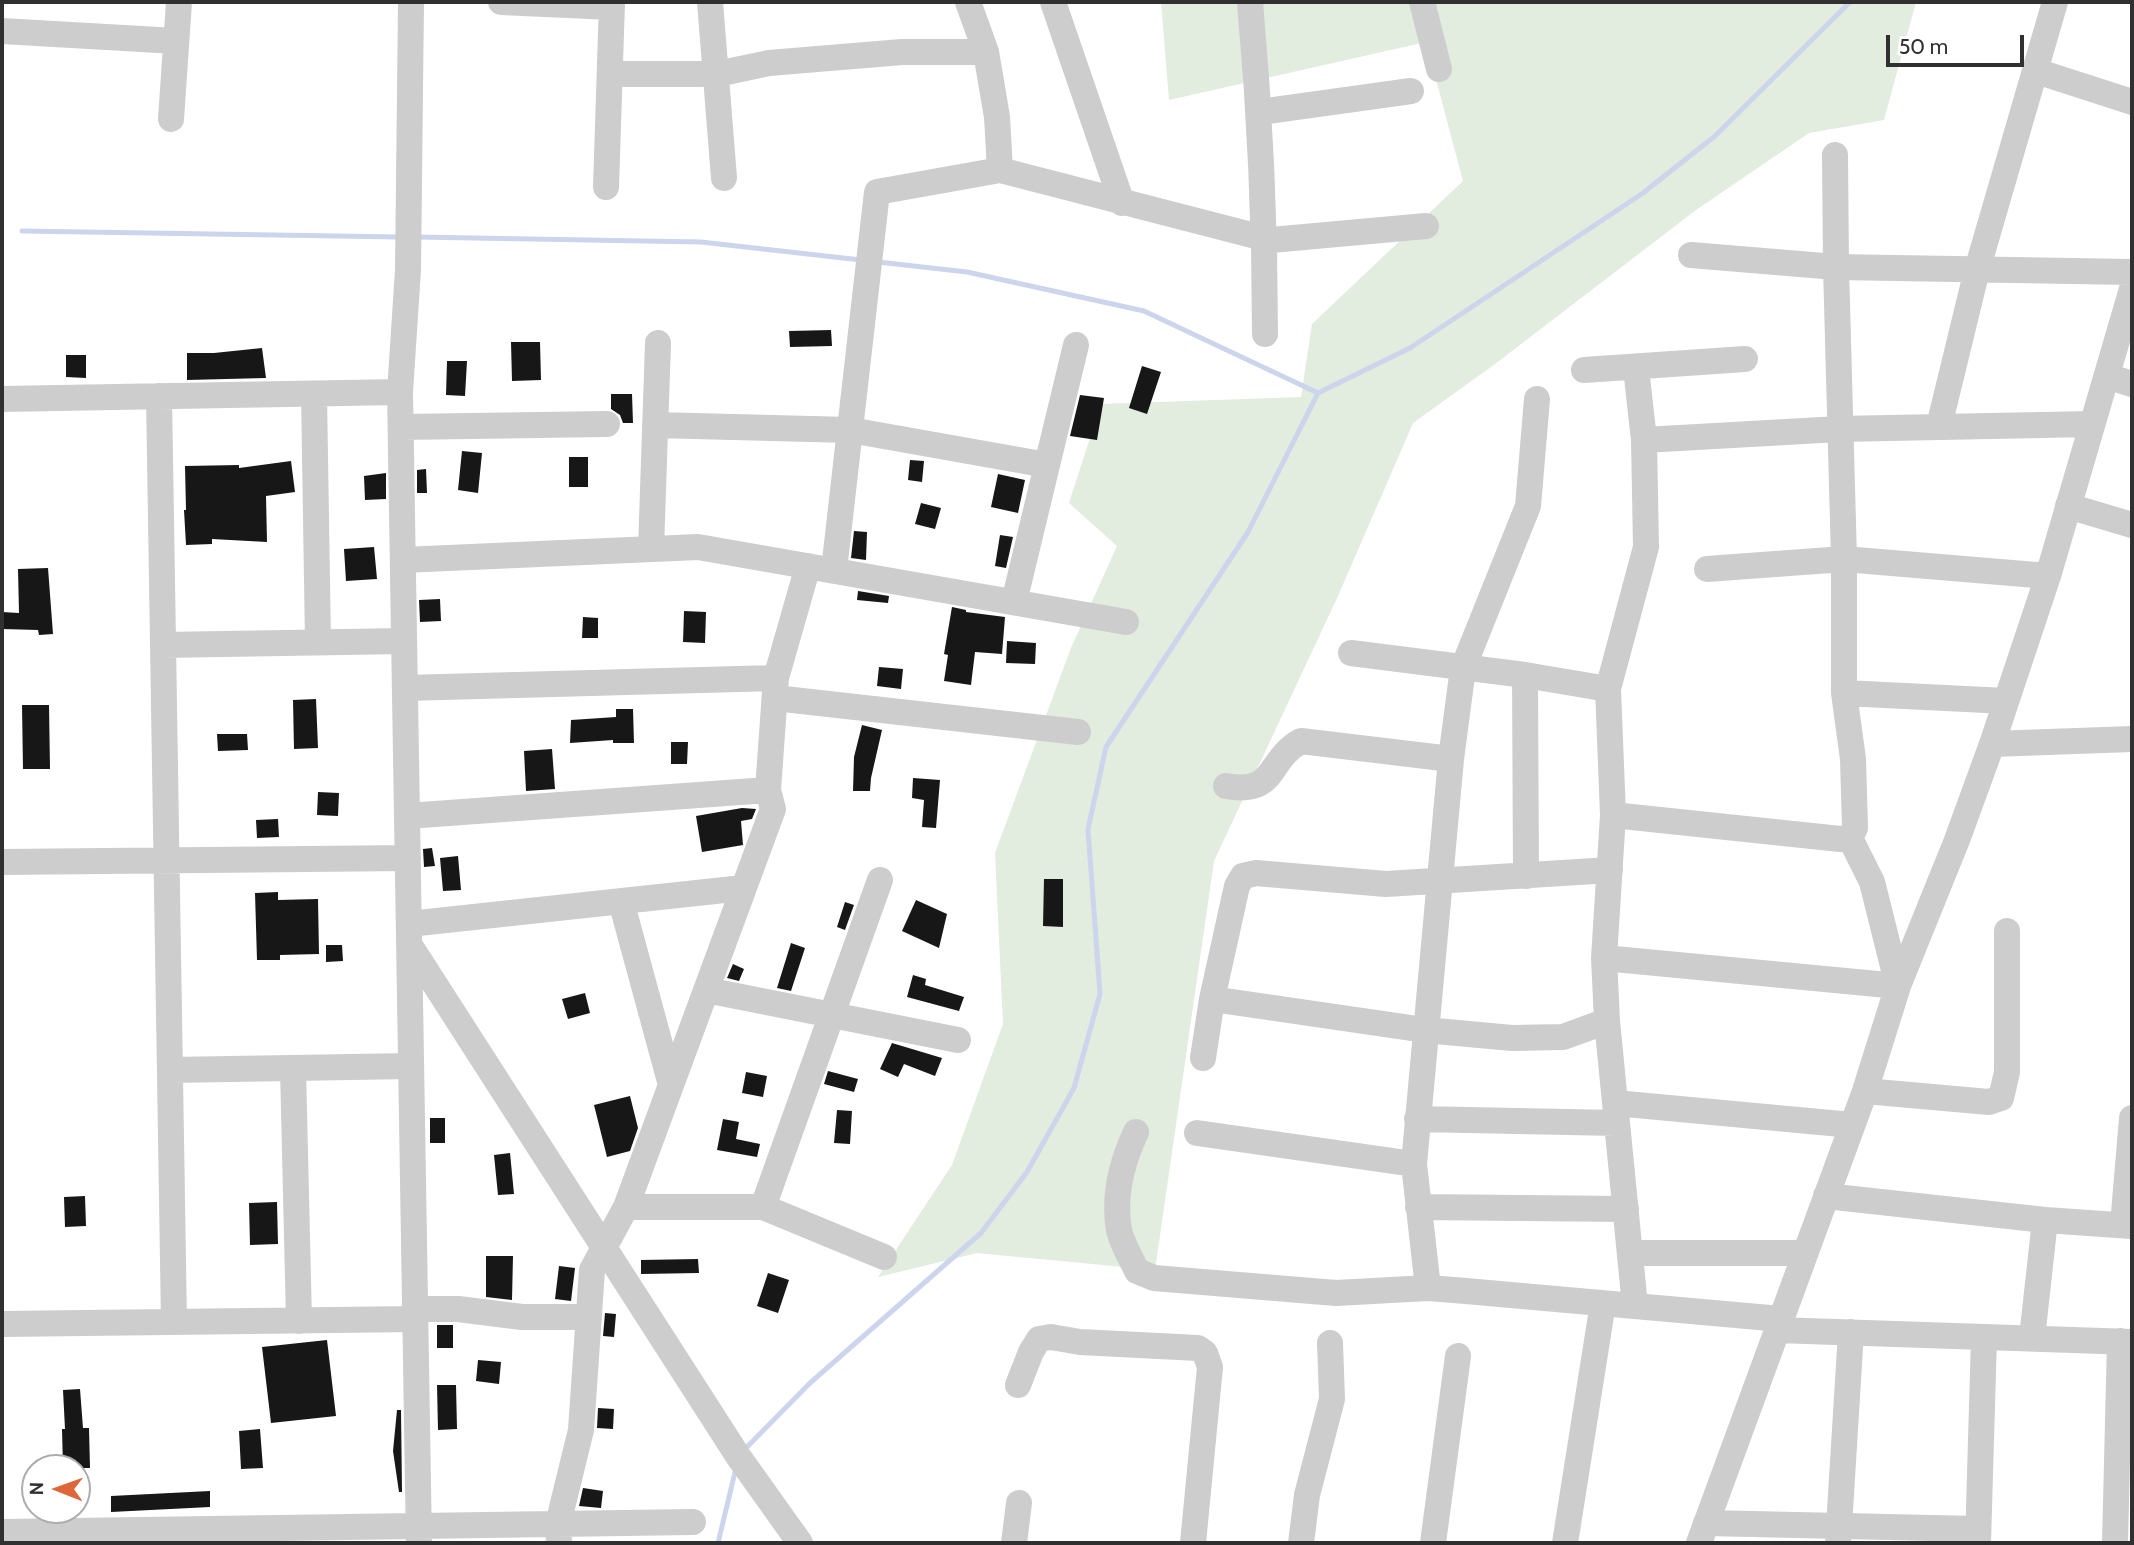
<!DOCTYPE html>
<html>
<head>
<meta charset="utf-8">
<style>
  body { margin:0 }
  #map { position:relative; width:2134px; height:1545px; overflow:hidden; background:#fff; font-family:Cabin,sans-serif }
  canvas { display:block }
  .frame { position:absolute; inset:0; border:4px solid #303030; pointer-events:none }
  .north { position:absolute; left:21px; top:1454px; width:70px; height:70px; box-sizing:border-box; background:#fff; border:2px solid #acacac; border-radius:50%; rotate:271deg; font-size:19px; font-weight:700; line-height:28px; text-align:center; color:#303030 }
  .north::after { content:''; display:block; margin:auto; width:24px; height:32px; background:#de663b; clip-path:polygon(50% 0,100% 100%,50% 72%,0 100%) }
  .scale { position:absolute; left:1886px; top:35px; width:138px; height:32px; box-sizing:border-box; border:4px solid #303030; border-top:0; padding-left:9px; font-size:21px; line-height:24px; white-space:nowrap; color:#303030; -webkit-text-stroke:5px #fff; paint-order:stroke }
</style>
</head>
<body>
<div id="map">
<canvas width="2134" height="1545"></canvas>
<div class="frame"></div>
<div class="north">N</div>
<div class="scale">50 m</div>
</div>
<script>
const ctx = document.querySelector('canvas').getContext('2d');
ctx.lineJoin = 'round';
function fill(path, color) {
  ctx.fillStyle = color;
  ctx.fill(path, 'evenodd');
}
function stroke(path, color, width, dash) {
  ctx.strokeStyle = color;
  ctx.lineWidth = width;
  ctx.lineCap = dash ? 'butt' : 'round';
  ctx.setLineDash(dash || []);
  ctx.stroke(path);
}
fill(new Path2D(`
  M 1161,2 L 1916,2 L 1884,120 L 1809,133 L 1696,210 L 1495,364 L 1413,423 L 1338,596 L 1214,861 L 1155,1270 L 977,1253 L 878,1277 L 952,1165 L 1003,1024 L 995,853 L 1071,648 L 1117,546 L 1069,503 L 1101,404 L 1301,397 L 1312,324 L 1463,181 L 1426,42 L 1169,100 Z`), '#e2ecdf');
stroke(new Path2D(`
  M 22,231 L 400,237
  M 417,237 L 701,242 L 861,260
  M 878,262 L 967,272 L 1144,311 L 1318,393
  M 744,1450 L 810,1383 L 981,1233 L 1027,1172 L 1074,1088 L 1100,994 L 1088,829 L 1106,747 L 1248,532 L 1318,393 L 1410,348 L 1643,193 L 1715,136 L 1850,2
  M 718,1543 L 736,1468`), '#ccd5eb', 5);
fill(new Path2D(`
  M 831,330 L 832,346 L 790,347 L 789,331 Z
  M 511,342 L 540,342 L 541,380 L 512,381 Z
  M 262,348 L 266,378 L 187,380 L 187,353 L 214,353 Z
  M 66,355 L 86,355 L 86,378 L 66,377 Z
  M 447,361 L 467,361 L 465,396 L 446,395 Z
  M 1142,366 L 1161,372 L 1147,414 L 1129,408 Z
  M 611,394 L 632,394 L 633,423 L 623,423 L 620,415 L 611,409 Z
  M 1080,395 L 1104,398 L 1097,440 L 1070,436 Z
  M 462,451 L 482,453 L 478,493 L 458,490 Z
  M 569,457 L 588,457 L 588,487 L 569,487 Z
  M 910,460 L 924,461 L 922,482 L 908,480 Z
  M 291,461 L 295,492 L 266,496 L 267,542 L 212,539 L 212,544 L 186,545 L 184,510 L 186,510 L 185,466 L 239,465 L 239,468 Z
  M 426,469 L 427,493 L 417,493 L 417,470 Z
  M 386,473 L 386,499 L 365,500 L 364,476 Z
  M 998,474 L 1025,480 L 1018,513 L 991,507 Z
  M 921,503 L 941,508 L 935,529 L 915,524 Z
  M 854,531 L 867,532 L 866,560 L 851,558 Z
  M 1000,535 L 1013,537 L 1006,568 L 995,566 Z
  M 374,547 L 377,579 L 346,581 L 344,549 Z
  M 48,568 L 53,634 L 39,635 L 38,630 L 2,629 L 2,612 L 19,613 L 18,569 Z
  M 858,591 L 889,596 L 888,603 L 857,600 Z
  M 440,599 L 441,621 L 420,622 L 419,600 Z
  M 952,607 L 966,610 L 966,612 L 1005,617 L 1002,654 L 975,652 L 971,685 L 944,681 L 948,655 L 944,654 Z
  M 684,611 L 706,612 L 705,643 L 683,642 Z
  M 583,617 L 598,618 L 598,638 L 582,638 Z
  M 1007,641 L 1036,643 L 1035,664 L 1006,663 Z
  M 879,667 L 903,669 L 901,689 L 877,686 Z
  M 316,699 L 318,748 L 294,749 L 293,700 Z
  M 22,705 L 49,705 L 50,769 L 23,769 Z
  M 616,709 L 633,709 L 634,743 L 613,743 L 613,740 L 570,743 L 571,720 L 616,717 Z
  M 862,725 L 882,730 L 871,778 L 870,791 L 853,791 L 854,757 Z
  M 217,734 L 247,734 L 248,750 L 218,751 Z
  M 671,742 L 688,742 L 687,764 L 671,764 Z
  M 552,749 L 555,789 L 526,791 L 524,751 Z
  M 913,778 L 940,780 L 936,828 L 922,827 L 924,800 L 912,798 Z
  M 318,792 L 339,793 L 338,816 L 317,815 Z
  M 742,808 L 756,809 L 752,819 L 741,821 L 743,845 L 702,852 L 696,816 Z
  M 278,819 L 279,837 L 257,838 L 256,820 Z
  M 432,848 L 435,866 L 424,867 L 423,849 Z
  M 458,856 L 461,890 L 443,891 L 440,858 Z
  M 1044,879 L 1063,879 L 1063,927 L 1043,926 Z
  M 278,892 L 278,900 L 318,899 L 319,954 L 280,955 L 280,960 L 257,960 L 255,893 Z
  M 916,900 L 947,914 L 939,948 L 902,931 Z
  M 845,902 L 854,905 L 845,930 L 837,927 Z
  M 791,943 L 805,948 L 791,991 L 777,988 Z
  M 326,945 L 342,945 L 343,961 L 326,962 Z
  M 733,964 L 744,969 L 739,981 L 727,978 Z
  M 913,975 L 926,979 L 925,985 L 964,997 L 959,1011 L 907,997 Z
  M 585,993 L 590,1013 L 568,1019 L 562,999 Z
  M 892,1043 L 942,1058 L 935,1076 L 904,1064 L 898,1077 L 880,1069 Z
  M 828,1071 L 858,1079 L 854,1092 L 824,1084 Z
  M 746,1072 L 767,1076 L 763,1097 L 742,1093 Z
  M 630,1096 L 638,1128 L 630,1151 L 607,1157 L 594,1105 Z
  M 837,1110 L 852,1111 L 850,1144 L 834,1143 Z
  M 430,1118 L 445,1118 L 445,1143 L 430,1143 Z
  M 723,1119 L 739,1122 L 736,1139 L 760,1144 L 757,1157 L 717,1150 Z
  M 510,1153 L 514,1194 L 498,1195 L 494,1155 Z
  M 85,1196 L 86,1226 L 65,1227 L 64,1197 Z
  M 277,1202 L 278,1244 L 250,1245 L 249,1203 Z
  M 486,1256 L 513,1256 L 512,1300 L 486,1297 Z
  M 698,1259 L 699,1273 L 641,1274 L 641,1260 Z
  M 559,1266 L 575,1268 L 571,1301 L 555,1299 Z
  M 768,1273 L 789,1280 L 778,1313 L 757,1306 Z
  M 605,1313 L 616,1314 L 614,1337 L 603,1336 Z
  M 437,1325 L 453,1325 L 453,1348 L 437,1348 Z
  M 327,1340 L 336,1416 L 271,1423 L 262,1347 Z
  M 478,1360 L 501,1362 L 499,1384 L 476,1381 Z
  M 437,1385 L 456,1385 L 457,1429 L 438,1430 Z
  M 80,1389 L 83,1428 L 89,1428 L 90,1468 L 63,1468 L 62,1429 L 65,1429 L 63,1390 Z
  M 598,1408 L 614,1409 L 613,1429 L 597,1428 Z
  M 397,1410 L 401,1410 L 402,1492 L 399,1492 L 393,1451 Z
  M 260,1429 L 263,1468 L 241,1469 L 239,1431 Z
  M 583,1488 L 603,1491 L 601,1508 L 579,1506 Z
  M 210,1491 L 210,1507 L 111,1512 L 111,1496 Z`), '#171717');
stroke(new Path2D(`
  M 411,2 L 408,270 L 400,392 L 419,1543
  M 501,2 L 612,7
  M 710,2 L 724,178
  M 968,2 L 986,52 L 997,117 L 1000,170
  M 1053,2 L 1122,203
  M 1250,2 C 1260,113 1265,222 1265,334
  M 1422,2 L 1439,69
  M 2,31 L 176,41
  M 2036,71 L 2132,102
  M 611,74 L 717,74 L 769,63 L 902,52 L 986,52
  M 1260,112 L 1411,91
  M 171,119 L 179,2
  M 606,187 L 612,2
  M 1691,255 L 1836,267 L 1835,155
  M 1584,370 L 1745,359
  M 2107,376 L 2132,384
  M 314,394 L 318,642
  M 159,396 L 174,1322
  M 2,399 L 400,392
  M 655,425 L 850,430 L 1047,465
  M 1939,426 L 1977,270 L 2055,2
  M 401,427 L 607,424
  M 1644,440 L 1839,429 L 2092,424
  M 2068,506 L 2132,525
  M 651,549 L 658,343
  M 403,560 L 698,547 L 1126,622
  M 1707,569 L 1844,559 L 2048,576
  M 834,570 L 877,192 L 1000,170 L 1271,240 L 1426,226
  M 1014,602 L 1076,345
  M 163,645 L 404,641
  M 1351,653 L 1525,675 L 1608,689
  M 1525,675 L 1526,876
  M 405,688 L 776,678
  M 1844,693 L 2006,701
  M 775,698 L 1078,732
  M 1992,744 L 2132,739
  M 1226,786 C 1278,795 1266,760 1301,741 L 1451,759
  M 1613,815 L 1840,839 L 1850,838 L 1855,828 L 1853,759 L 1844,693 L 1844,559 L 1836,267 L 2132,272
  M 407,816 L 768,790
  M 2,862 L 408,858
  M 621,901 L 671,1085
  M 409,924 L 743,888
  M 409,944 L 738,1456 L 800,1543
  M 1604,958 L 1898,986 L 1872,882 L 1850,838
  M 706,990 L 958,1040
  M 1212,999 L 1237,886 L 1243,876 L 1256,873 L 1386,884 L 1610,870
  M 1203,1058 L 1212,999 L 1425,1030 L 1512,1038 L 1563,1037 L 1607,1021
  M 293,1068 L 299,1321
  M 170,1070 L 411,1066
  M 1865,1091 L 1989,1102 L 2001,1098 L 2007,1072 L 2007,931
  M 1615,1103 L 1852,1125
  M 1417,1119 L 1617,1123
  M 1136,1132 C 1122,1162 1113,1196 1119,1230 C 1122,1244 1131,1258 1137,1271 L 1154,1278 L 1336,1293 L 1428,1288 L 1466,1291 L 1781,1319
  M 1197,1133 L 1414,1164
  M 1826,1196 L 2045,1220 L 2132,1226
  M 626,1207 L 763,1207 L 884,1257
  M 763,1207 L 880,880
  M 1418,1207 L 1626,1209
  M 2123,1225 L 2132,1118
  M 1630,1253 L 1805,1253
  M 1428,1288 L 1414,1164 L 1451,759 L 1463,668 L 1528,506 L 1537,399
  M 1635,1306 L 1607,1021 L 1604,958 L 1613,815 L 1608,689 L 1646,547 L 1644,440 L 1636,368
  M 415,1309 L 458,1309 L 522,1317 L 589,1317
  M 2,1324 L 415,1319
  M 1777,1330 L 2132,1342
  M 2032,1338 L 2045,1220
  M 1018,1385 L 1031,1352 L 1039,1339 L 1051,1337 L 1080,1342 L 1198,1348 L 1205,1353 L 1210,1367 L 1193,1543
  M 1706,1523 L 1978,1529
  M 2,1532 L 693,1522
  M 559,1543 L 558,1524 L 581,1430 L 592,1270 L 626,1207 L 773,809 L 768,790 L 776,678 L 808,566
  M 1014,1543 L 1019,1503
  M 1301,1543 L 1307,1495 L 1332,1399 L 1330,1343
  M 1433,1543 L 1458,1356
  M 1565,1543 L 1603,1303
  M 1699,1543 L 1865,1091 L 1898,986 L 1957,840 L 1992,744 L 2048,576 L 2132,289
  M 1838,1543 L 1851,1332
  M 1978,1543 L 1984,1337
  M 2115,1543 L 2120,1341`), '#cdcdcd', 26);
</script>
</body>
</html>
